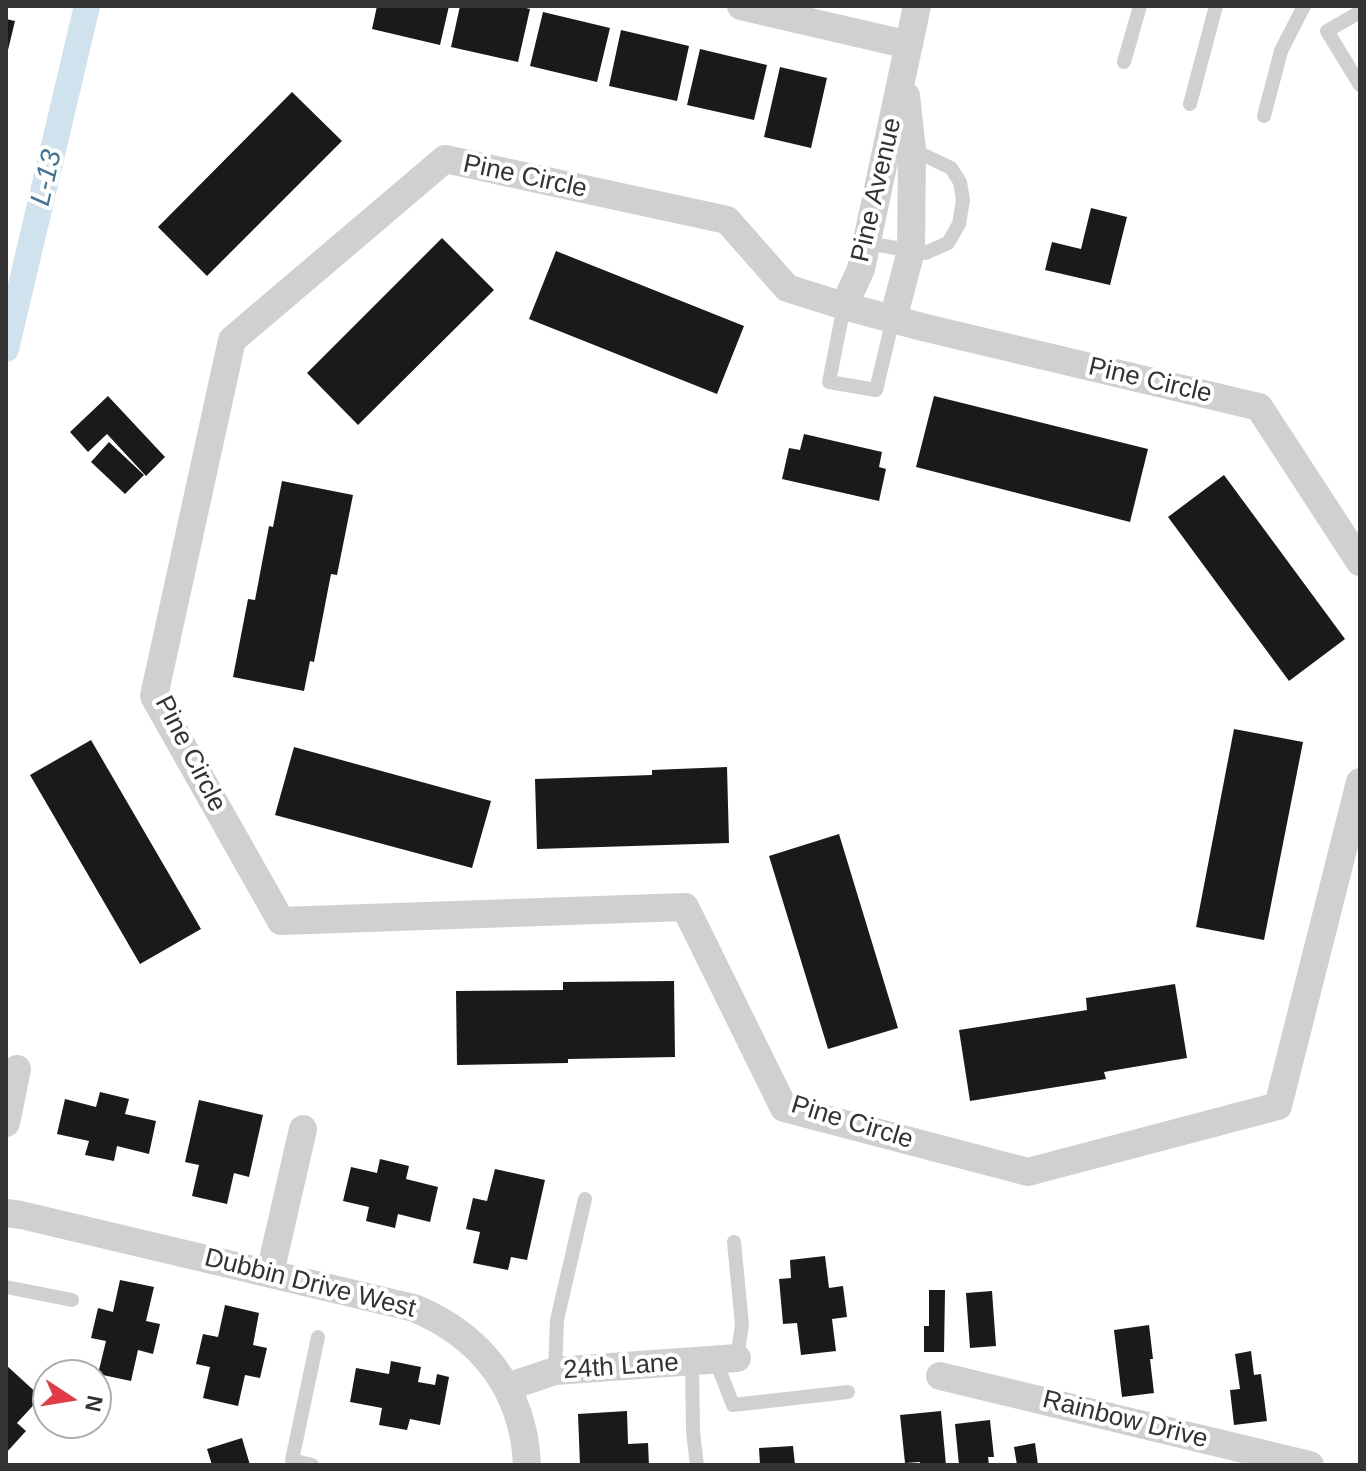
<!DOCTYPE html>
<html>
<head>
<meta charset="utf-8">
<style>
  body { margin:0 }
  #map { position:relative; width:1366px; height:1471px; overflow:hidden; background:#fff; font-family:Helvetica,sans-serif }
  canvas { display:block }
  .frame { position:absolute; inset:0; border:8px solid #333; pointer-events:none }
  .north { position:absolute; left:32px; top:1359px; width:80px; height:80px; box-sizing:border-box; background:#fff; border:2px solid #adadad; border-radius:50%; rotate:102deg; font-size:22px; font-weight:700; line-height:32px; text-align:center; color:#333 }
  .north::after { content:''; display:block; margin:auto; width:28px; height:36px; background:#e63946; clip-path:polygon(50% 0,100% 100%,50% 72%,0 100%) }
</style>
</head>
<body>
<div id="map">
<canvas width="1366" height="1471"></canvas>
<div class="frame"></div>
<div class="north">N</div>
</div>
<script>
const ctx = document.querySelector('canvas').getContext('2d');
ctx.lineJoin = 'round';
function stroke(path, color, width, dash) {
  ctx.strokeStyle = color;
  ctx.lineWidth = width;
  ctx.lineCap = dash ? 'butt' : 'round';
  ctx.setLineDash(dash || []);
  ctx.stroke(path);
}
function fill(path, color) {
  ctx.fillStyle = color;
  ctx.fill(path, 'evenodd');
}
function label(font, color, halo, rows, align = 'center') {
  ctx.font = font + ' Helvetica,sans-serif';
  ctx.lineWidth = 8;
  ctx.setLineDash([]);
  ctx.textBaseline = 'middle';
  ctx.strokeStyle = halo;
  ctx.fillStyle = color;
  for (const [text, x, y, turn = 0] of rows) {
    ctx.save();
    ctx.translate(x, y);
    ctx.rotate((+turn || 0) * Math.PI / 180);
    ctx.textAlign = isNaN(turn) ? turn : align;
    if (halo) ctx.strokeText(text, 0, 0);
    ctx.fillText(text, 0, 0);
    ctx.restore();
  }
}
stroke(new Path2D(`
  M 6,349 L 87,6`), '#cfe2ee', 26);
fill(new Path2D(`
  M 377,6 L 449,6 L 440,45 L 372,29 Z
  M 460,6 L 518,6 L 530,9 L 518,62 L 451,47 Z
  M 543,12 L 610,28 L 597,82 L 530,66 Z
  M 6,19 L 15,21 L 7,54 L 6,54 Z
  M 621,30 L 689,46 L 677,101 L 609,86 Z
  M 700,49 L 767,65 L 754,120 L 687,105 Z
  M 780,67 L 827,78 L 811,148 L 764,137 Z
  M 292,92 L 342,141 L 207,276 L 158,227 Z
  M 1091,208 L 1127,217 L 1110,285 L 1045,270 L 1052,242 L 1081,249 Z
  M 442,238 L 494,290 L 358,425 L 307,373 Z
  M 556,251 L 744,326 L 717,394 L 529,319 Z
  M 108,396 L 165,457 L 146,476 L 107,434 L 88,452 L 70,432 Z
  M 934,396 L 1148,449 L 1130,522 L 916,467 Z
  M 804,434 L 882,452 L 879,467 L 886,469 L 879,501 L 782,479 L 789,448 L 800,450 Z
  M 109,442 L 144,475 L 125,494 L 91,462 Z
  M 1224,475 L 1345,639 L 1289,681 L 1168,517 Z
  M 282,481 L 353,495 L 337,575 L 331,574 L 314,662 L 310,661 L 304,691 L 233,677 L 248,599 L 255,600 L 269,526 L 273,527 Z
  M 1234,729 L 1303,742 L 1264,940 L 1196,927 Z
  M 91,740 L 201,929 L 140,964 L 30,775 Z
  M 294,747 L 491,801 L 472,868 L 275,815 Z
  M 727,767 L 729,843 L 537,849 L 535,779 L 652,775 L 652,770 Z
  M 839,834 L 898,1028 L 828,1049 L 769,856 Z
  M 674,981 L 675,1057 L 568,1059 L 568,1063 L 457,1065 L 456,991 L 563,990 L 563,982 Z
  M 1175,984 L 1187,1058 L 1104,1072 L 1106,1079 L 970,1101 L 959,1030 L 1087,1010 L 1086,998 Z
  M 100,1092 L 129,1099 L 125,1114 L 156,1121 L 149,1154 L 117,1146 L 114,1161 L 85,1155 L 89,1141 L 57,1134 L 65,1099 L 96,1107 Z
  M 199,1100 L 263,1115 L 249,1177 L 234,1173 L 227,1204 L 192,1196 L 199,1165 L 185,1162 Z
  M 380,1159 L 409,1166 L 406,1179 L 438,1187 L 430,1222 L 398,1214 L 395,1228 L 366,1221 L 369,1207 L 343,1201 L 351,1167 L 377,1173 Z
  M 495,1169 L 545,1180 L 527,1260 L 511,1257 L 508,1270 L 473,1263 L 480,1232 L 466,1229 L 473,1198 L 487,1201 Z
  M 825,1256 L 829,1288 L 843,1286 L 847,1317 L 832,1319 L 836,1351 L 801,1355 L 797,1323 L 783,1324 L 779,1279 L 791,1278 L 790,1260 Z
  M 120,1280 L 154,1287 L 146,1321 L 160,1324 L 153,1354 L 138,1350 L 131,1381 L 98,1374 L 106,1341 L 91,1338 L 98,1308 L 113,1312 Z
  M 929,1290 L 945,1290 L 944,1352 L 924,1352 L 924,1326 L 929,1326 Z
  M 992,1291 L 996,1346 L 970,1348 L 966,1293 Z
  M 225,1305 L 259,1313 L 253,1345 L 267,1348 L 260,1378 L 245,1375 L 238,1406 L 203,1398 L 210,1367 L 196,1364 L 203,1334 L 218,1337 Z
  M 1149,1325 L 1153,1359 L 1150,1359 L 1154,1393 L 1122,1397 L 1114,1330 Z
  M 1251,1351 L 1254,1375 L 1261,1374 L 1267,1421 L 1234,1425 L 1230,1390 L 1240,1389 L 1235,1354 Z
  M 391,1361 L 421,1367 L 418,1382 L 435,1385 L 437,1374 L 449,1377 L 440,1425 L 410,1419 L 407,1430 L 379,1425 L 382,1408 L 350,1402 L 356,1368 L 389,1374 Z
  M 6,1365 L 41,1397 L 17,1423 L 26,1431 L 6,1453 Z
  M 627,1411 L 628,1444 L 648,1443 L 649,1465 L 580,1465 L 578,1414 Z
  M 941,1411 L 946,1465 L 920,1465 L 920,1462 L 905,1463 L 900,1415 Z
  M 990,1420 L 994,1457 L 988,1457 L 989,1465 L 959,1465 L 955,1424 Z
  M 242,1438 L 250,1465 L 212,1465 L 207,1449 Z
  M 1035,1443 L 1038,1465 L 1017,1465 L 1014,1447 Z
  M 793,1446 L 795,1465 L 760,1465 L 759,1448 Z`), '#1a1a1a');
stroke(new Path2D(`
  M 1360,12 L 1327,31 L 1360,85
  M 1124,62 L 1140,6
  M 1190,104 L 1216,6
  M 1264,116 L 1281,51 L 1304,6
  M 867,243 L 925,253 L 948,243 L 959,224 L 963,200 L 960,182 L 951,168 L 909,148
  M 844,306 L 829,382 L 876,390 L 893,319
  M 734,1242 L 742,1325 L 737,1358
  M 6,1287 L 72,1300
  M 715,1359 L 733,1405 L 848,1392
  M 692,1362 L 693,1432 L 697,1465
  M 555,1371 L 557,1320 L 585,1199
  M 312,1465 L 292,1460 L 318,1337`), '#d0d0d0', 14);
stroke(new Path2D(`
  M 741,6 L 909,45
  M 844,306 L 861,269 L 917,6
  M 893,319 L 911,251 L 912,150 L 906,96
  M 1360,562 L 1259,407 L 922,327 L 844,306 L 787,288 L 727,220 L 445,159 L 232,340 L 154,696 L 281,921 L 685,907 L 784,1108 L 1028,1172 L 1278,1106 L 1360,782
  M 6,1123 L 17,1069
  M 6,1213 L 21,1215 L 414,1308 C 482,1336 524,1391 527,1465
  M 270,1273 L 303,1129
  M 940,1376 L 1310,1465
  M 507,1387 L 555,1371 L 737,1358`), '#d0d0d0', 28);
label('26px', '#333', '#fff', [
  ["Pine Circle",525,177,12],
  ["Pine Avenue",877,190,-77],
  ["Pine Circle",1150,381,13],
  ["Pine Circle",190,754,63],
  ["Pine Circle",852,1123,17],
  ["Dubbin Drive West",310,1284,14],
  ["24th Lane",621,1367,-4],
  ["Rainbow Drive",1125,1420,14]
]);
label('italic 28px', '#3f7597', '#fff', [
  ["L-13",47,178,-77]
]);
</script>
</body>
</html>
